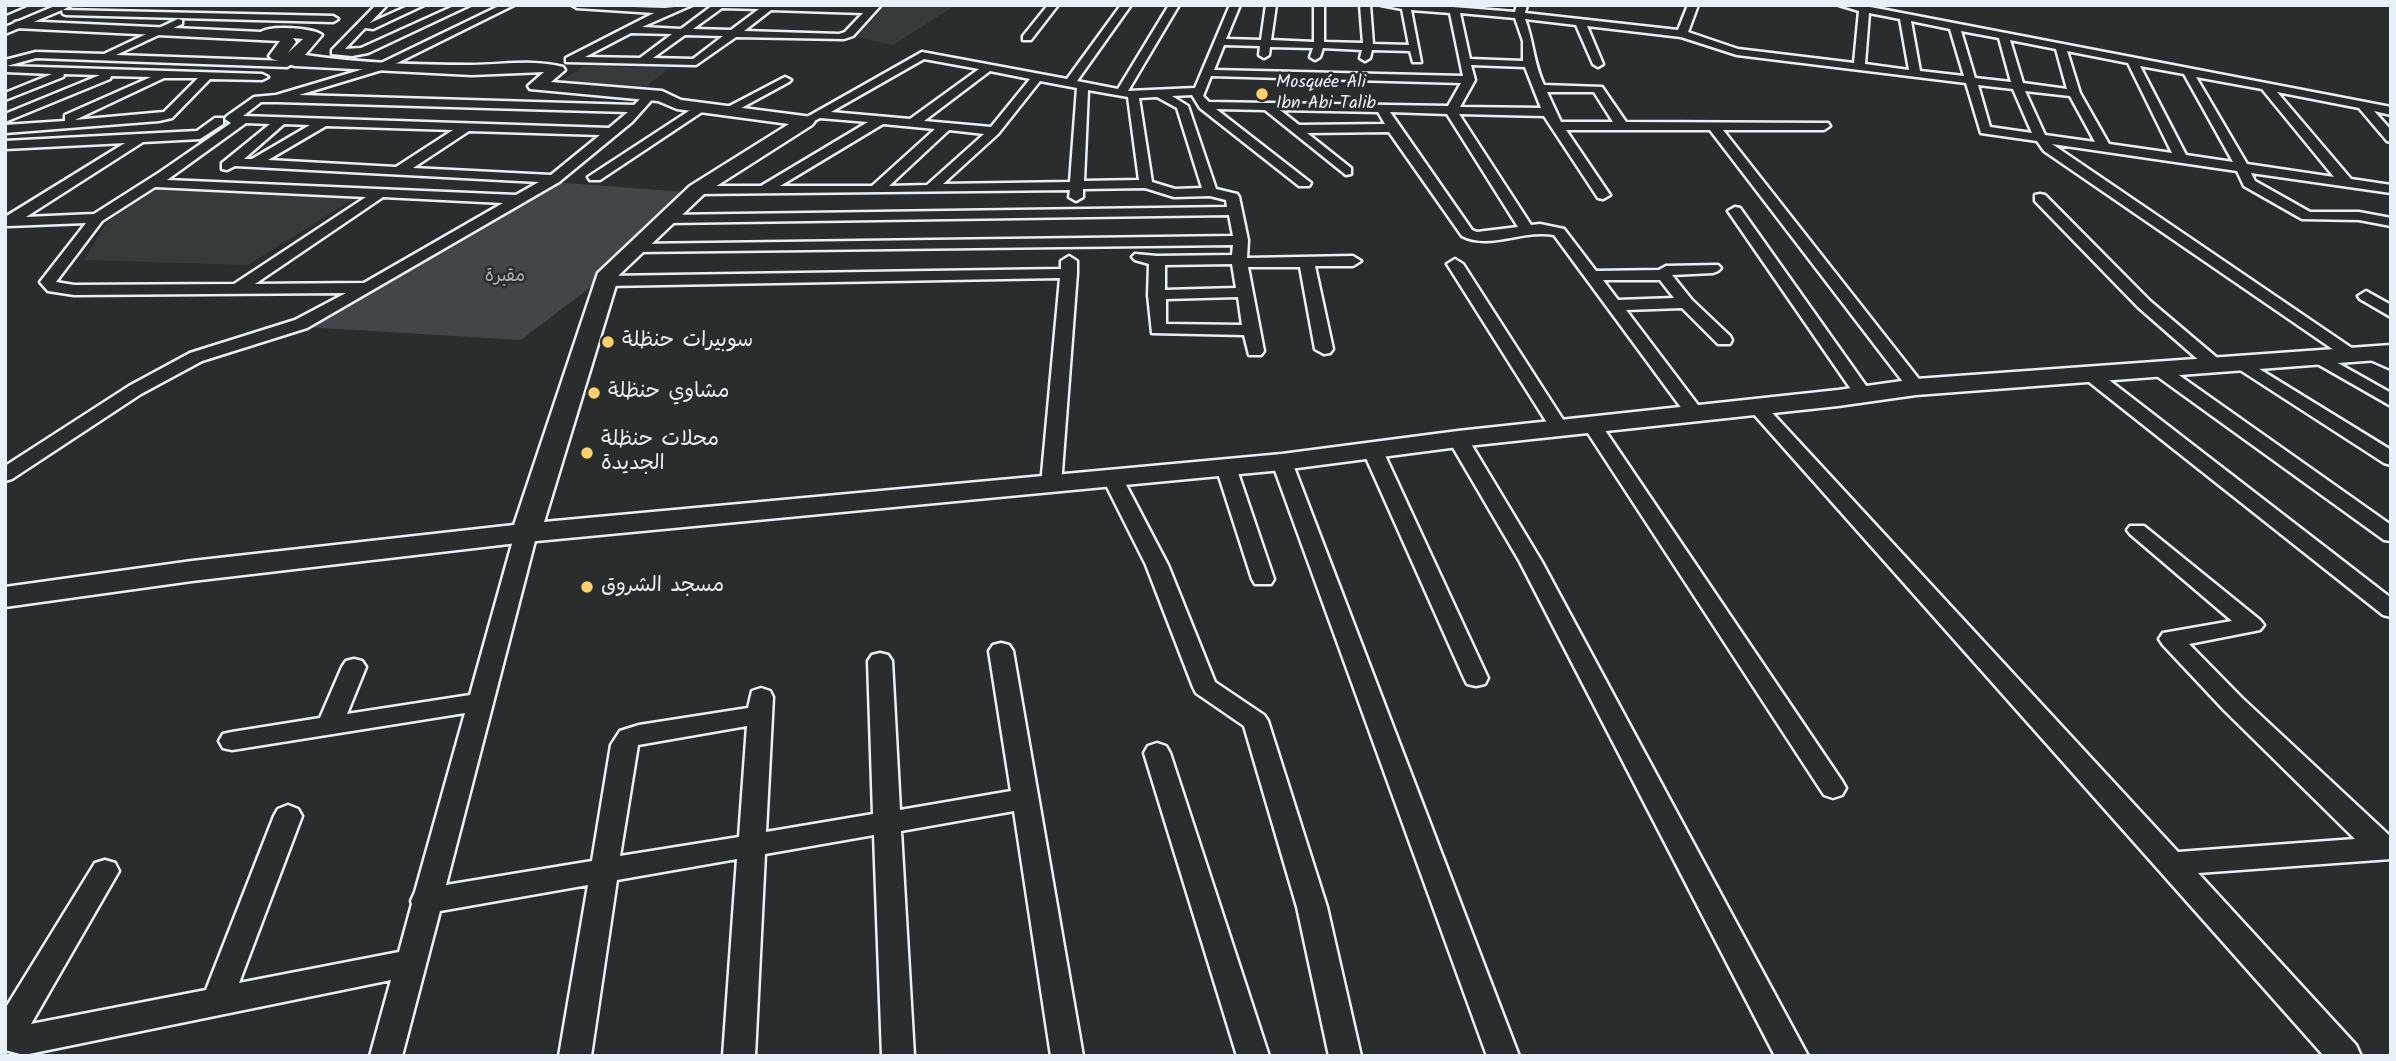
<!DOCTYPE html>
<html>
<head>
<meta charset="utf-8">
<style>
  body { margin:0 }
  #map { position:relative; width:2396px; height:1061px; overflow:hidden; background:#2a2d2e; font-family:Kalam,sans-serif }
  canvas { display:block }
  .frame { position:absolute; inset:0; border:7px solid #e8f1f8; pointer-events:none }
</style>
</head>
<body>
<div id="map">
<canvas width="2396" height="1061"></canvas>
<div class="frame"></div>
</div>
<script>
const ctx = document.querySelector('canvas').getContext('2d');
ctx.lineJoin = 'round';
function fill(path, color) {
  ctx.fillStyle = color;
  ctx.fill(path, 'evenodd');
}
function stroke(path, color, width, dash) {
  ctx.strokeStyle = color;
  ctx.lineWidth = width;
  ctx.lineCap = dash ? 'butt' : 'round';
  ctx.setLineDash(dash || []);
  ctx.stroke(path);
}
function label(font, color, halo, rows, align = 'center') {
  ctx.font = font + ' Kalam,"Playpen Sans Arabic",sans-serif';
  ctx.lineWidth = 5;
  ctx.setLineDash([]);
  ctx.textBaseline = 'middle';
  ctx.strokeStyle = halo;
  ctx.fillStyle = color;
  for (const [text, x, y, turn = 0] of rows) {
    ctx.save();
    ctx.translate(x, y);
    ctx.rotate((+turn || 0) * Math.PI / 180);
    ctx.textAlign = isNaN(turn) ? turn : align;
    if (halo) ctx.strokeText(text, 0, 0);
    ctx.fillText(text, 0, 0);
    ctx.restore();
  }
}
fill(new Path2D(`
  M 886,5 L 956,5 L 893,45 L 856,37 Z
  M 584,66 L 669,68 L 647,86 L 556,84 Z
  M 157,188 L 355,198 L 248,265 L 84,260 L 107,222 Z`), '#363a3b');
fill(new Path2D(`
  M 554,182 L 686,192 L 609,273 L 521,340 L 305,327 Z`), '#424648');
const street = new Path2D(`
  M 11,5 L 26,5 L 5,14 L 5,8 Z
  M 57,5 L 71,5 L 63,10 L 333,16 L 338,19 L 333,22 L 66,15 L 63,14 L 62,10 L 5,34 L 5,27 Z
  M 376,5 L 387,5 L 370,23 L 410,5 L 424,5 L 373,29 L 365,28 L 345,49 L 361,48 L 456,5 L 470,5 L 368,53 L 352,56 L 332,54 L 332,50 Z
  M 501,5 L 514,5 L 385,69 L 299,95 L 634,105 L 646,93 L 656,95 L 632,122 L 559,182 L 307,328 L 202,361 L 141,394 L 12,479 L 5,481 L 5,466 L 129,386 L 190,353 L 295,320 L 346,293 L 74,295 L 48,291 L 40,282 L 86,223 L 8,226 L 5,226 L 5,217 L 125,143 L 5,149 L 5,141 L 197,131 L 215,118 L 223,118 L 223,124 L 200,139 L 143,142 L 26,217 L 94,214 L 160,172 L 231,123 L 225,119 L 227,116 L 254,97 L 276,95 L 377,65 ZM 261,102 L 277,102 L 628,112 L 609,128 L 243,116 ZM 246,123 L 270,124 L 222,163 L 222,169 L 227,170 L 235,166 L 539,182 L 516,195 L 167,180 ZM 284,124 L 310,125 L 252,159 L 244,159 ZM 326,126 L 453,130 L 396,167 L 268,160 ZM 469,131 L 600,135 L 551,175 L 413,168 ZM 155,187 L 366,197 L 234,284 L 74,285 L 56,282 L 102,221 ZM 383,197 L 503,203 L 364,283 L 255,284 Z
  M 572,5 L 665,8 L 692,5 L 642,27 L 681,29 L 713,5 L 881,5 L 853,36 L 844,39 L 736,37 L 696,65 L 566,62 L 566,58 L 654,13 L 577,8 ZM 722,8 L 759,9 L 731,30 L 693,29 ZM 771,10 L 863,13 L 845,32 L 839,34 L 744,31 ZM 631,33 L 672,34 L 640,58 L 585,57 ZM 685,35 L 723,36 L 693,59 L 653,58 Z
  M 1048,5 L 1058,5 L 1031,40 L 1023,40 L 1023,36 Z
  M 1121,5 L 1131,5 L 1077,81 L 1118,89 L 1169,5 L 1179,5 L 1128,91 L 1195,88 L 1230,5 L 1240,5 L 1226,39 L 1261,40 L 1266,5 L 1276,5 L 1271,40 L 1314,42 L 1314,5 L 1324,5 L 1324,42 L 1363,43 L 1360,5 L 1370,5 L 1373,44 L 1409,45 L 1402,9 L 1381,5 L 1428,5 L 1515,12 L 1517,5 L 1527,5 L 1525,13 L 1678,30 L 1688,5 L 1698,5 L 1688,32 L 1738,49 L 1854,63 L 1859,11 L 1839,5 L 1860,5 L 2391,107 L 2391,115 L 2374,111 L 2391,130 L 2391,142 L 2387,141 L 2359,108 L 2277,92 L 2351,179 L 2391,185 L 2391,193 L 2251,173 L 2255,181 L 2310,212 L 2359,212 L 2391,218 L 2391,226 L 2359,220 L 2302,219 L 2244,186 L 2237,171 L 2052,144 L 2362,355 L 2359,359 L 2347,359 L 2044,151 L 2037,141 L 1981,133 L 1966,83 L 1737,55 L 1681,37 L 1587,26 L 1603,64 L 1598,67 L 1593,64 L 1576,25 L 1525,19 C 1534,43 1533,61 1544,85 L 1602,87 L 1626,122 L 1828,123 L 1830,126 L 1824,130 L 1723,130 L 1922,383 L 1925,387 L 1922,391 L 1910,391 L 1710,130 L 1566,130 L 1610,195 L 1603,199 L 1598,198 L 1544,116 L 1459,114 L 1531,225 L 1540,224 L 1564,229 L 1596,271 L 1659,270 L 1666,266 L 1718,265 L 1721,268 L 1718,271 L 1713,273 L 1672,275 L 1692,300 L 1730,336 L 1732,340 L 1730,344 L 1718,344 L 1682,308 L 1626,310 L 1704,413 L 1695,419 L 1688,417 L 1554,235 C 1524,229 1489,250 1462,236 L 1389,132 L 1307,133 L 1351,168 L 1351,174 L 1346,175 L 1265,110 L 1216,109 L 1311,183 L 1309,186 L 1299,186 L 1200,108 L 1192,95 L 1172,96 L 1188,106 L 1216,189 L 1237,194 L 1239,197 L 1248,240 L 1247,258 L 1353,256 L 1361,261 L 1353,266 L 1315,266 L 1333,349 L 1330,353 L 1324,354 L 1315,349 L 1300,267 L 1248,267 L 1264,351 L 1261,355 L 1249,355 L 1244,335 L 1152,333 L 1148,295 L 1149,264 L 1135,260 L 1132,257 L 1135,254 L 1157,256 L 1232,255 L 1233,245 L 636,252 L 629,248 L 636,244 L 1233,236 L 1229,215 L 667,223 L 660,219 L 667,215 L 1227,207 L 1226,200 L 1210,196 L 1174,197 L 1145,188 L 1083,189 L 1083,197 L 1076,201 L 1069,197 L 1070,190 L 697,194 L 690,190 L 697,186 L 761,186 L 868,122 L 820,118 L 806,125 L 800,121 L 922,52 L 1067,79 ZM 1411,10 L 1450,13 L 1463,76 L 1214,70 L 1224,45 L 1260,46 L 1259,55 L 1264,58 L 1269,55 L 1270,47 L 1313,48 L 1310,57 L 1315,60 L 1320,57 L 1323,48 L 1362,50 L 1360,58 L 1365,61 L 1370,58 L 1372,50 L 1410,51 L 1413,62 L 1421,62 ZM 1460,13 L 1515,18 L 1523,41 L 1523,61 L 1470,59 ZM 1869,13 L 1900,19 L 1909,70 L 1865,64 ZM 1911,21 L 1950,29 L 1964,76 L 1920,71 ZM 1961,31 L 1999,38 L 2011,82 L 1975,78 ZM 2010,40 L 2056,49 L 2067,89 L 2023,83 ZM 2067,51 L 2128,63 L 2172,153 L 2109,144 L 2080,93 ZM 924,59 L 979,69 L 910,119 L 831,112 ZM 1471,65 L 1525,67 L 1541,108 L 1460,107 L 1475,80 ZM 2140,66 L 2184,74 L 2233,162 L 2186,155 ZM 990,71 L 1030,79 L 991,127 L 924,121 ZM 1211,76 L 1461,83 L 1448,106 L 1209,102 L 1203,96 ZM 2196,77 L 2262,89 L 2334,177 L 2247,164 ZM 1040,81 L 1077,88 L 1070,182 L 943,184 L 998,134 ZM 1978,85 L 2013,89 L 2032,133 L 1990,127 ZM 1088,90 L 1128,97 L 1139,180 L 1084,181 ZM 2025,91 L 2070,96 L 2095,142 L 2045,135 ZM 1547,92 L 1594,92 L 1613,122 L 1561,122 ZM 1157,97 L 1177,108 L 1202,188 L 1175,189 L 1152,182 L 1139,98 ZM 1280,110 L 1378,112 L 1385,124 L 1299,125 ZM 1390,112 L 1447,114 L 1518,227 L 1477,232 L 1472,230 ZM 883,124 L 935,129 L 872,186 L 780,186 ZM 949,130 L 984,134 L 927,185 L 889,186 ZM 1232,264 L 1236,288 L 1165,290 L 1165,265 ZM 1603,280 L 1660,280 L 1674,298 L 1618,300 ZM 1238,297 L 1242,325 L 1166,324 L 1166,299 Z
  M 178,19 L 182,20 L 182,24 L 116,55 L 287,61 L 292,64 L 287,67 L 36,58 L 7,66 L 262,74 L 268,77 L 262,80 L 210,79 L 172,118 L 159,121 L 5,133 L 5,125 L 65,121 L 65,115 L 151,77 L 111,76 L 110,79 L 5,122 L 5,114 L 100,75 L 64,74 L 63,77 L 5,100 L 5,93 L 52,74 L 5,72 L 5,60 L 36,52 L 104,54 ZM 164,78 L 198,78 L 164,112 L 75,120 Z
  M 785,77 L 791,80 L 789,82 L 732,113 L 722,110 Z
  M 698,105 L 708,108 L 600,180 L 590,180 L 588,177 Z
  M 2040,194 L 2045,195 L 2150,301 L 2222,362 L 2225,366 L 2222,370 L 2210,370 L 2138,307 L 2035,201 L 2035,195 Z
  M 1735,207 L 1740,208 L 1869,390 L 1872,394 L 1869,398 L 1857,398 L 1728,211 Z
  M 1069,256 L 1077,261 L 1077,273 L 1061,485 L 1058,489 L 1044,489 L 1041,485 L 1060,278 L 607,286 L 599,281 L 607,276 L 1061,269 L 1061,261 Z
  M 1455,259 L 1463,264 L 1569,429 L 1567,433 L 1560,435 L 1551,429 L 1447,264 Z
  M 2366,291 L 2391,305 L 2391,317 L 2360,299 L 2358,296 Z
  M 2372,349 L 2391,357 L 2391,369 L 2366,358 L 2363,354 L 2366,350 Z
  M 2320,353 L 2391,393 L 2391,406 L 2314,362 L 2311,358 L 2314,354 Z
  M 2243,359 L 2391,450 L 2391,465 L 2384,463 L 2237,368 L 2234,364 L 2237,360 Z
  M 2160,365 L 2166,366 L 2391,525 L 2391,541 L 2384,540 L 2154,374 L 2151,370 Z
  M 2090,369 L 2096,370 L 2391,598 L 2391,617 L 2383,615 L 2084,378 L 2081,374 Z
  M 1757,401 L 1763,403 L 2178,852 L 2355,839 L 2224,710 L 2163,645 L 2159,639 L 2163,633 L 2232,621 L 2130,534 L 2127,530 L 2130,526 L 2144,526 L 2260,620 L 2264,625 L 2260,630 L 2189,644 L 2242,698 L 2391,837 L 2391,859 L 2198,873 L 2356,1045 L 2361,1056 L 2324,1056 L 1751,411 L 1748,407 L 1751,403 Z
  M 1591,418 L 1598,420 L 1842,781 L 1846,788 L 1842,795 L 1833,798 L 1824,795 L 1582,424 Z
  M 1458,433 L 1468,439 L 1542,562 L 1808,1056 L 1775,1056 L 1520,562 L 1448,439 Z
  M 1373,445 L 1383,451 L 1488,678 L 1485,684 L 1476,686 L 1467,684 L 1464,678 L 1363,451 Z
  M 1282,456 L 1292,462 L 1519,1056 L 1487,1056 L 1272,462 Z
  M 1226,461 L 1236,467 L 1274,579 L 1271,584 L 1255,584 L 1252,579 L 1216,467 Z
  M 1113,473 L 1120,475 L 1123,479 L 1168,565 L 1215,682 L 1264,715 L 1268,721 L 1327,907 L 1361,1056 L 1329,1056 L 1297,907 L 1244,726 L 1196,693 L 1193,687 L 1146,565 L 1103,479 L 1106,475 Z
  M 526,527 L 533,529 L 537,533 L 446,885 L 592,861 L 611,745 L 620,731 L 639,725 L 748,708 L 752,691 L 761,688 L 770,691 L 773,697 L 766,832 L 873,814 L 868,661 L 872,655 L 880,653 L 888,655 L 892,661 L 900,810 L 1011,791 L 989,651 L 993,645 L 1001,643 L 1009,645 L 1013,651 L 1083,1056 L 1051,1056 L 1014,811 L 901,831 L 914,1056 L 882,1056 L 874,835 L 765,854 L 755,1056 L 723,1056 L 737,859 L 617,880 L 591,1056 L 559,1056 L 588,885 L 440,911 L 402,1056 L 370,1056 L 391,980 L 24,1055 L 5,1050 L 5,1009 L 95,863 L 105,860 L 115,863 L 119,871 L 31,1024 L 206,990 L 274,816 L 278,809 L 288,805 L 298,809 L 302,816 L 239,983 L 399,952 L 412,904 L 411,901 L 415,892 L 465,713 L 232,750 L 223,748 L 219,741 L 223,734 L 232,732 L 320,718 L 342,667 L 346,661 L 354,659 L 362,661 L 366,667 L 347,714 L 470,695 L 515,533 L 519,529 ZM 747,726 L 739,837 L 620,856 L 638,745 Z
  M 1157,743 L 1166,746 L 1170,753 L 1269,1056 L 1237,1056 L 1144,753 L 1148,746 Z`);
const secondary = new Path2D(`
  M 20,21 L 261,32 C 270,25 314,28 322,35 L 305,55 C 359,63 416,65 471,65 C 502,65 533,59 563,67 L 565,70 L 551,82 L 662,91 L 681,100 L 812,117 L 815,121 L 812,125 L 704,194 L 619,275 L 544,522 L 1282,454 L 1458,431 L 1838,390 L 1916,379 L 2391,345 L 2391,359 L 1916,395 L 1838,406 L 1458,447 L 1282,470 L 526,542 L 192,581 L 5,607 L 5,587 L 192,561 L 514,525 L 598,273 L 690,186 L 789,124 L 677,109 L 658,101 L 530,89 L 528,86 L 544,72 L 472,75 L 295,66 L 272,59 L 269,56 L 280,41 L 15,28 L 13,25 L 15,22 ZM 293,38 L 303,39 L 288,53 L 296,42 Z`);
stroke(street, '#e8f1f8', 5);
stroke(secondary, '#e8f1f8', 5);
fill(street, '#2a2d2e');
fill(secondary, '#2a2d2e');
for (const [x, y, r, color] of [
  [1262,94,7,"#ffd166"],
  [608,342,7,"#ffd166"],
  [594,393,7,"#ffd166"],
  [587,453,7,"#ffd166"],
  [587,587,7,"#ffd166"]
]) {
  const dot = new Path2D();
  dot.arc(x, y, r, 0, 2 * Math.PI);
  ctx.fillStyle = color;
  ctx.fill(dot);
  stroke(dot, '#2a2d2e', 2.5);
}
label('18px', '#e8f1f8', '#2a2d2e', [
  ["Mosquée Ali",1276,84],
  ["Ibn Abi Talib",1276,105]
], 'left');
label('18px', '#aeb5ba', '#2a2d2e', [
  ["مقبرة",505,278]
]);
label('21px', '#e8f1f8', '#2a2d2e', [
  ["سوبيرات حنظلة",622,342],
  ["مشاوي حنظلة",608,393],
  ["محلات حنظلة",601,441],
  ["الجديدة",601,465],
  ["مسجد الشروق",601,587]
], 'left');
</script>
</body>
</html>
